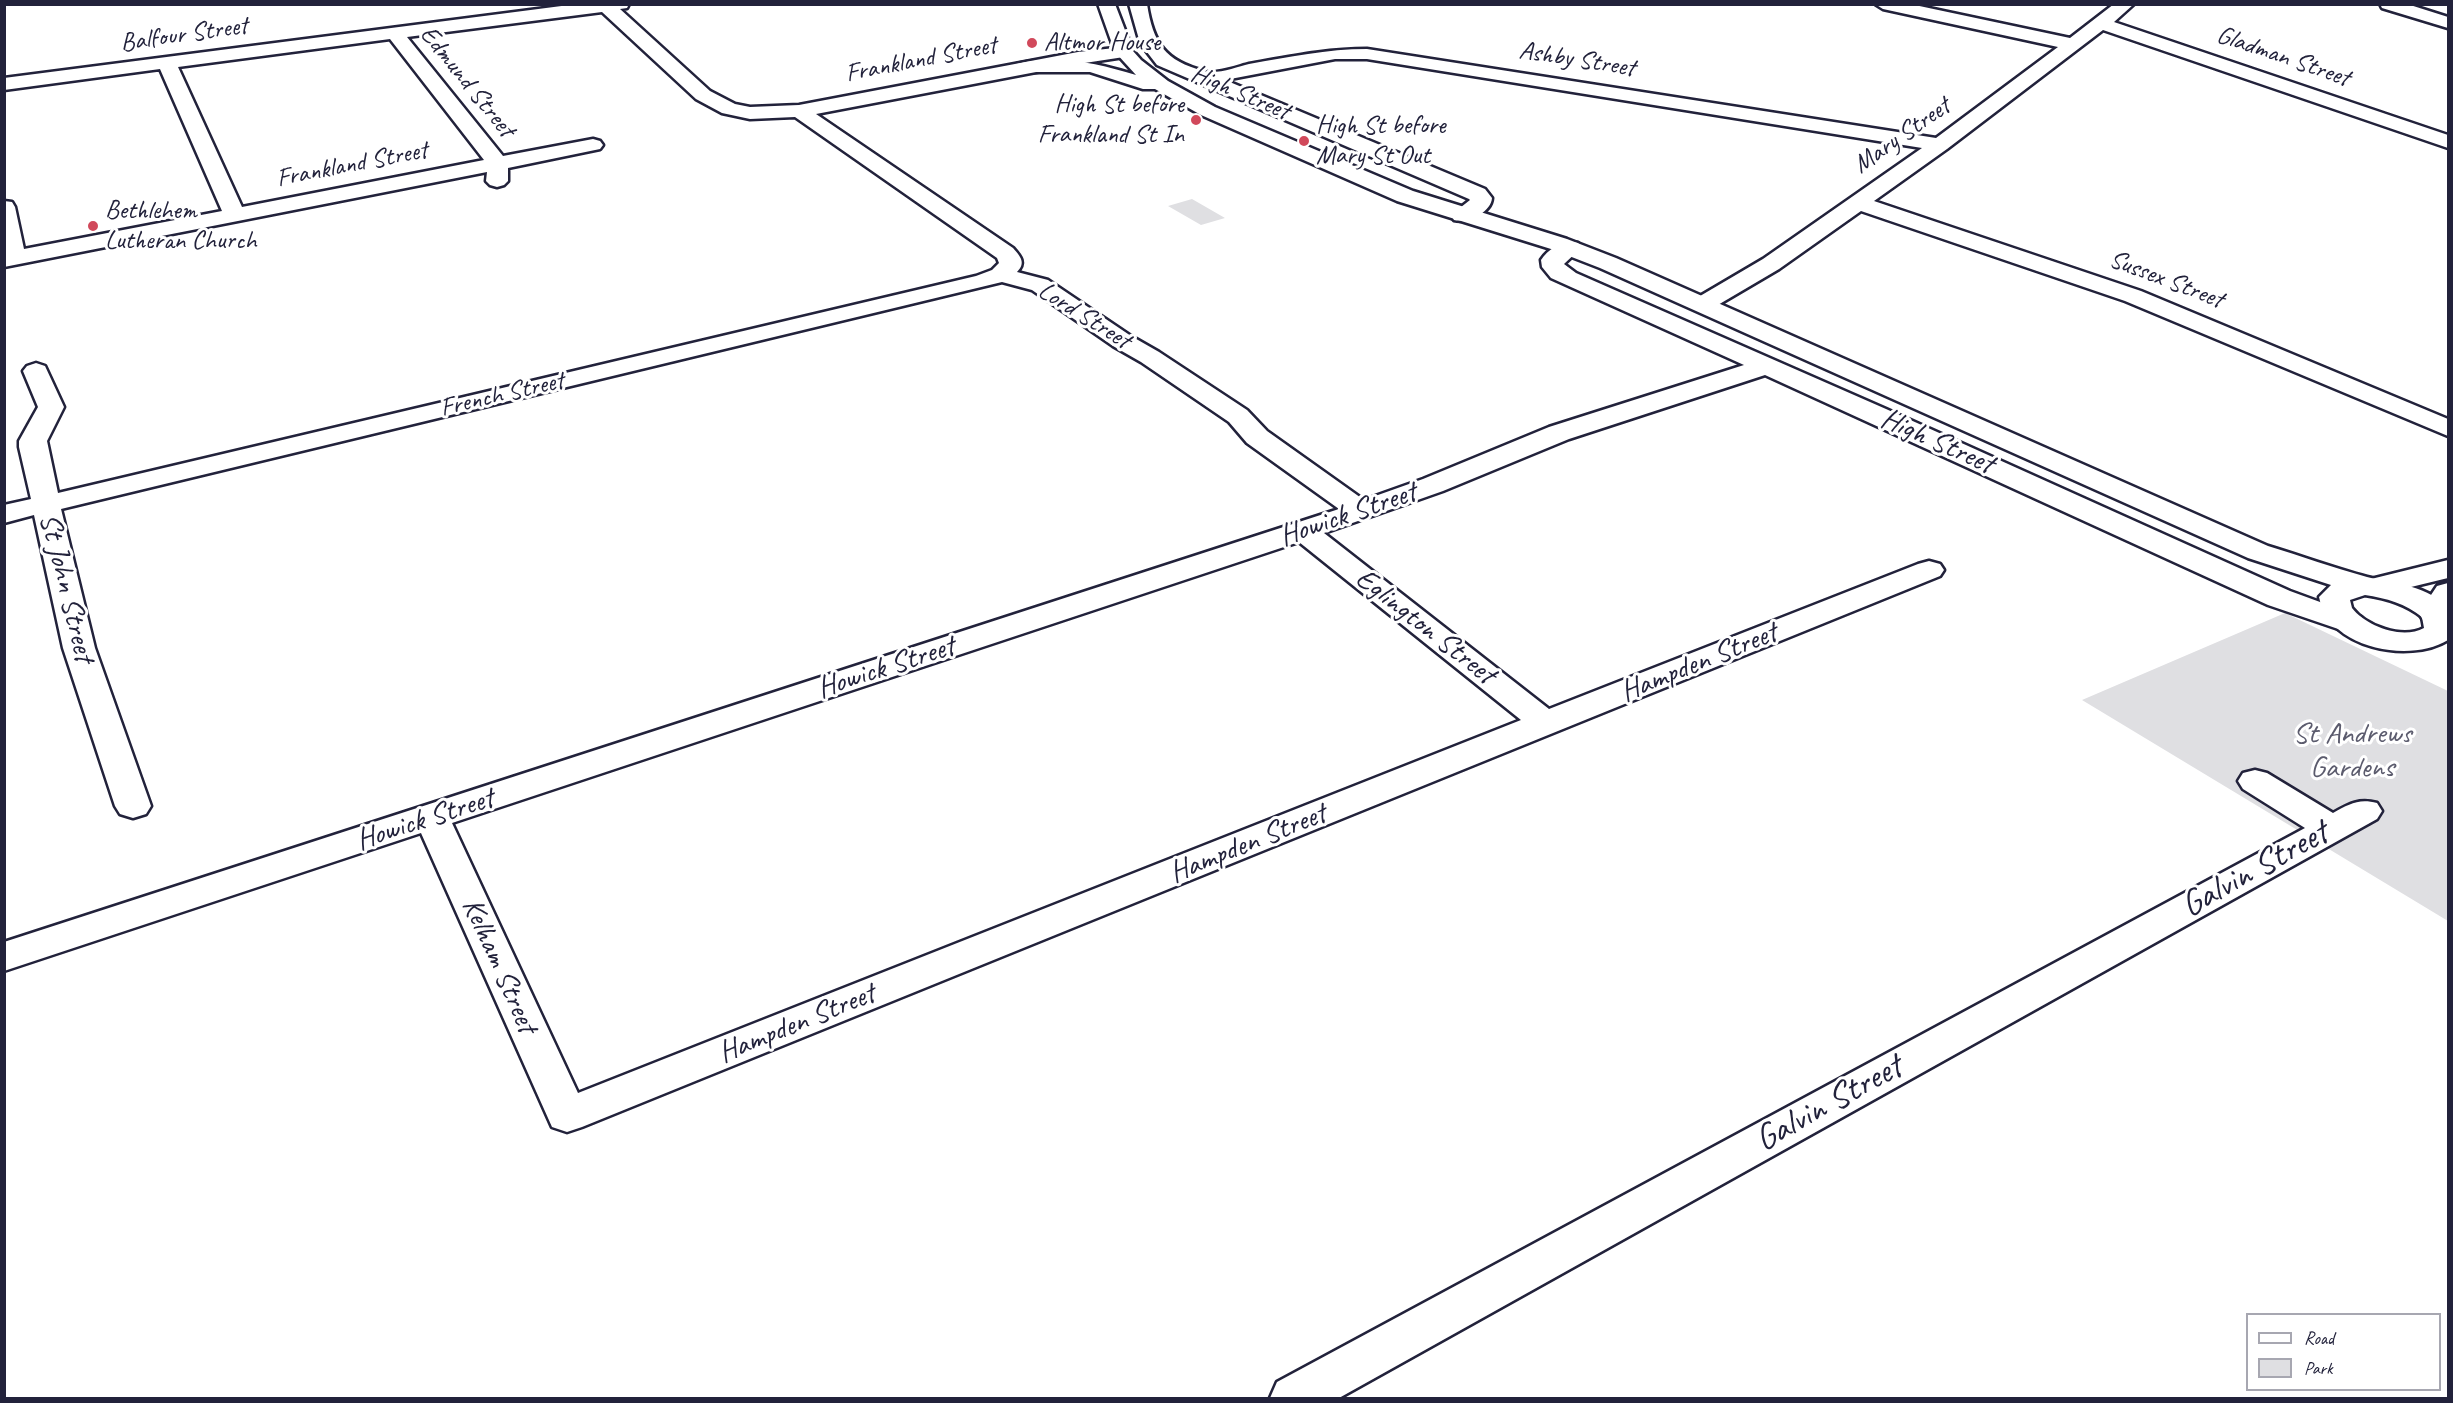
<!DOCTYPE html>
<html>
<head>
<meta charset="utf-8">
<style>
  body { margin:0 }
  #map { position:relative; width:2453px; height:1403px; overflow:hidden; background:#fff; font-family:Caveat,sans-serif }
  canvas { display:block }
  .frame { position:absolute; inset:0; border:6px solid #22223b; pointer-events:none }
  .legend { position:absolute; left:2246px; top:1313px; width:195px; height:78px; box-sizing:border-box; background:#fff; border:2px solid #a7a7b1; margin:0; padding:8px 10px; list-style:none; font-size:18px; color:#22223b }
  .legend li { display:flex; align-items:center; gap:12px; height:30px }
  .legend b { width:30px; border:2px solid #a7a7b1 }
</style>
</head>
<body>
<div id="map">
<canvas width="2453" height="1403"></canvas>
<div class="frame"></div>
<ul class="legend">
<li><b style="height:8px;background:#fff"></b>Road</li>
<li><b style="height:16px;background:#dfdfe2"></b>Park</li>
</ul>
</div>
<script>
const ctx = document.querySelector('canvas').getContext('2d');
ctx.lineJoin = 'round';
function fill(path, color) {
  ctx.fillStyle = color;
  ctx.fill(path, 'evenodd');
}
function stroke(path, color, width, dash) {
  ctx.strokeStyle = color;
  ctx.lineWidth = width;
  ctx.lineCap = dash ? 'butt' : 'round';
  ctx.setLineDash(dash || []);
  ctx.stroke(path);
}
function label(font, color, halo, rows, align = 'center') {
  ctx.font = font + ' Caveat,sans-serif';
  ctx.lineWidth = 6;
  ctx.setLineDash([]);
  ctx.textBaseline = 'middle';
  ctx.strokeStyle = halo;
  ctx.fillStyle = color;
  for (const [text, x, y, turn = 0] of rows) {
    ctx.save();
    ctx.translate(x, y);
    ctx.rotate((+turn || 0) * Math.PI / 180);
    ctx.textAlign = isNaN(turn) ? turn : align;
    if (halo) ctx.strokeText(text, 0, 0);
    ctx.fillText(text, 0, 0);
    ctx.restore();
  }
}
fill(new Path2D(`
  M 1192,199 L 1225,218 L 1201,225 L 1168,206 Z
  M 2285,613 L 2448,691 L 2448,921 L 2082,700 Z`), '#dfdfe2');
const minor = new Path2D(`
  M 577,4 L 629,4 L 627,8 L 620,9 L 710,91 L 735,104 L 750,107 L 799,105 L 1078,52 L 1124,47 L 1130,48 L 1133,52 L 1130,56 L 1124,57 L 1078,64 L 816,114 L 1013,248 C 1021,257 1026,263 1017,272 L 1048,280 L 1131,336 L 1159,352 L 1247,410 L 1267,431 L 1364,500 L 1423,479 L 1549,427 L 1744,365 L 1551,278 L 1542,267 L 1541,260 C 1549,248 1564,240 1578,243 L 1581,248 L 1564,264 L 1576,273 L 1886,409 L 2290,591 L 2361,617 L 2366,624 L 2361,631 L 2350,633 L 2268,605 L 1765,375 L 1569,439 L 1443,491 L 1324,533 L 1549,709 L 1918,564 L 1929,561 L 1940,564 L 1944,570 L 1940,576 L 582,1127 L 567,1132 L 552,1127 L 421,833 L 4,971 L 4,942 L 1339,509 L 1247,443 L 1229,422 L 1141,362 L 1113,346 L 1032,290 L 1002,282 L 61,509 L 95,648 L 151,806 L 146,814 L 133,818 L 120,814 L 115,806 L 63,648 L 34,515 L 4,523 L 4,505 L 31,499 L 19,447 L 19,441 L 38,407 L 23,371 L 27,366 L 36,363 L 45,366 L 64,407 L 47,441 L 58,493 L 976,276 L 992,270 L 999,263 L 997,258 L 795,117 L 750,119 L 722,113 L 696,99 L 602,12 L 407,37 L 503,156 L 593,139 L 600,141 L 603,145 L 600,149 L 508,168 L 508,181 L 504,185 L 497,187 L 490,185 L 486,181 L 487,172 L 4,267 L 4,201 L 12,202 L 15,207 L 24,249 L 222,211 L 160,69 L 4,90 L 4,78 ZM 390,39 L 484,160 L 242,207 L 178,67 ZM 1299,542 L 1521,720 L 578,1093 L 452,823 Z
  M 1129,4 L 1147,4 C 1153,43 1165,61 1204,71 C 1216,75 1237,67 1249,64 C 1289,57 1327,49 1367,49 L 1936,138 L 2058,47 L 1883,9 L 1875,4 L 1910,4 L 2070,38 L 2114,4 L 2134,4 L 2114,22 L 2448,135 L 2448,148 L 2103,30 L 1947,149 L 1874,201 L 2141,291 L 2448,419 L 2448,436 L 2125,301 L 1861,211 L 1779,269 L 1711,309 L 1703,311 L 1695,309 L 1691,304 L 1695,299 L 1763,259 L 1922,148 L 1367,59 L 1335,59 L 1225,80 L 1485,189 L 1492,198 C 1491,213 1467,223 1454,220 L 1451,215 L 1470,200 L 1469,199 L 1157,65 L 1140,43 Z
  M 2380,4 L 2407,4 L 2448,17 L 2448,28 L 2382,8 Z
  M 2448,560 L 2448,578 L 2374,596 L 2363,593 L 2359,587 L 2363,581 Z
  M 2448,583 L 2448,614 L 2445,620 L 2434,622 L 2423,620 L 2419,613 L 2437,586 Z
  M 2255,770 L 2267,773 L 2333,813 C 2349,804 2359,798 2377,803 L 2382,811 L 2377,819 L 1339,1398 L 1270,1398 L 1277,1382 L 2305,828 L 2243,789 L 2238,781 L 2243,773 Z`);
const major = new Path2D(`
  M 1098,4 L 1115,4 L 1133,51 L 1141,60 L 1168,81 L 1215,107 L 1413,191 L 1567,239 L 1616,258 L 2268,546 C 2301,556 2334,568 2367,577 C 2394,584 2431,585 2448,610 L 2448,640 C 2409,664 2328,648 2319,597 L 2331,585 L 2248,558 L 1600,268 L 1551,249 L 1397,201 L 1201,115 L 1155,89 L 1143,89 L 1090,72 L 1017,72 L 1015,68 L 1017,64 C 1058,54 1097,63 1136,75 L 1115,52 ZM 2365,595 C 2386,598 2406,604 2422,617 L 2424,628 C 2402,640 2366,626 2352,608 L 2350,600 Z`);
stroke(minor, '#22223b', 5);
stroke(major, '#22223b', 5);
fill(minor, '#fff');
fill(major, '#fff');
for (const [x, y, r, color] of [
  [1032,43,6,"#d1495b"],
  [1196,120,6,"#d1495b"],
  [1304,141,6,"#d1495b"],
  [93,226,6,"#d1495b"]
]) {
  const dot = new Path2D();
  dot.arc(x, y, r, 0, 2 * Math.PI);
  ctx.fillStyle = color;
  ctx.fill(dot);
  stroke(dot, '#fff', 2);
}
label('26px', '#22223b', '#fff', [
  ["Balfour Street",184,35,-8],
  ["Gladman Street",2283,57,19],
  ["Frankland Street",921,60,-11],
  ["Ashby Street",1577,60,9],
  ["Edmund Street",467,82,51],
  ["High Street",1240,93,23],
  ["Mary Street",1902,136,-35],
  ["Frankland Street",352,165,-11],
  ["Sussex Street",2166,280,21],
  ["Lord Street",1084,316,32],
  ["French Street",502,395,-13]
]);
label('26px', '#22223b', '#fff', [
  ["Altmor House",1044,43],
  ["High St before",1184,105,"right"],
  ["Frankland St In",1184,135,"right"],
  ["High St before",1316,126],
  ["Mary St Out",1316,156],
  ["Bethlehem",105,211],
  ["Lutheran Church",105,241]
], 'left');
label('30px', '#22223b', '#fff', [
  ["High Street",1937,442,24],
  ["Howick Street",1348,515,-19],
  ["St John Street",66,588,76],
  ["Eglington Street",1425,627,38],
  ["Hampden Street",1699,663,-22],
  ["Howick Street",886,668,-18],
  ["Howick Street",425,820,-18],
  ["Hampden Street",1248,844,-22],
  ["Kelham Street",499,966,66],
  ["Hampden Street",797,1024,-22]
]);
label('30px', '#5b5b6d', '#fff', [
  ["St Andrews",2352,734],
  ["Gardens",2352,768]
]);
label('36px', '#22223b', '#fff', [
  ["Galvin Street",2255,870,-29],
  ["Galvin Street",1829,1104,-29]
]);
</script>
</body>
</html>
